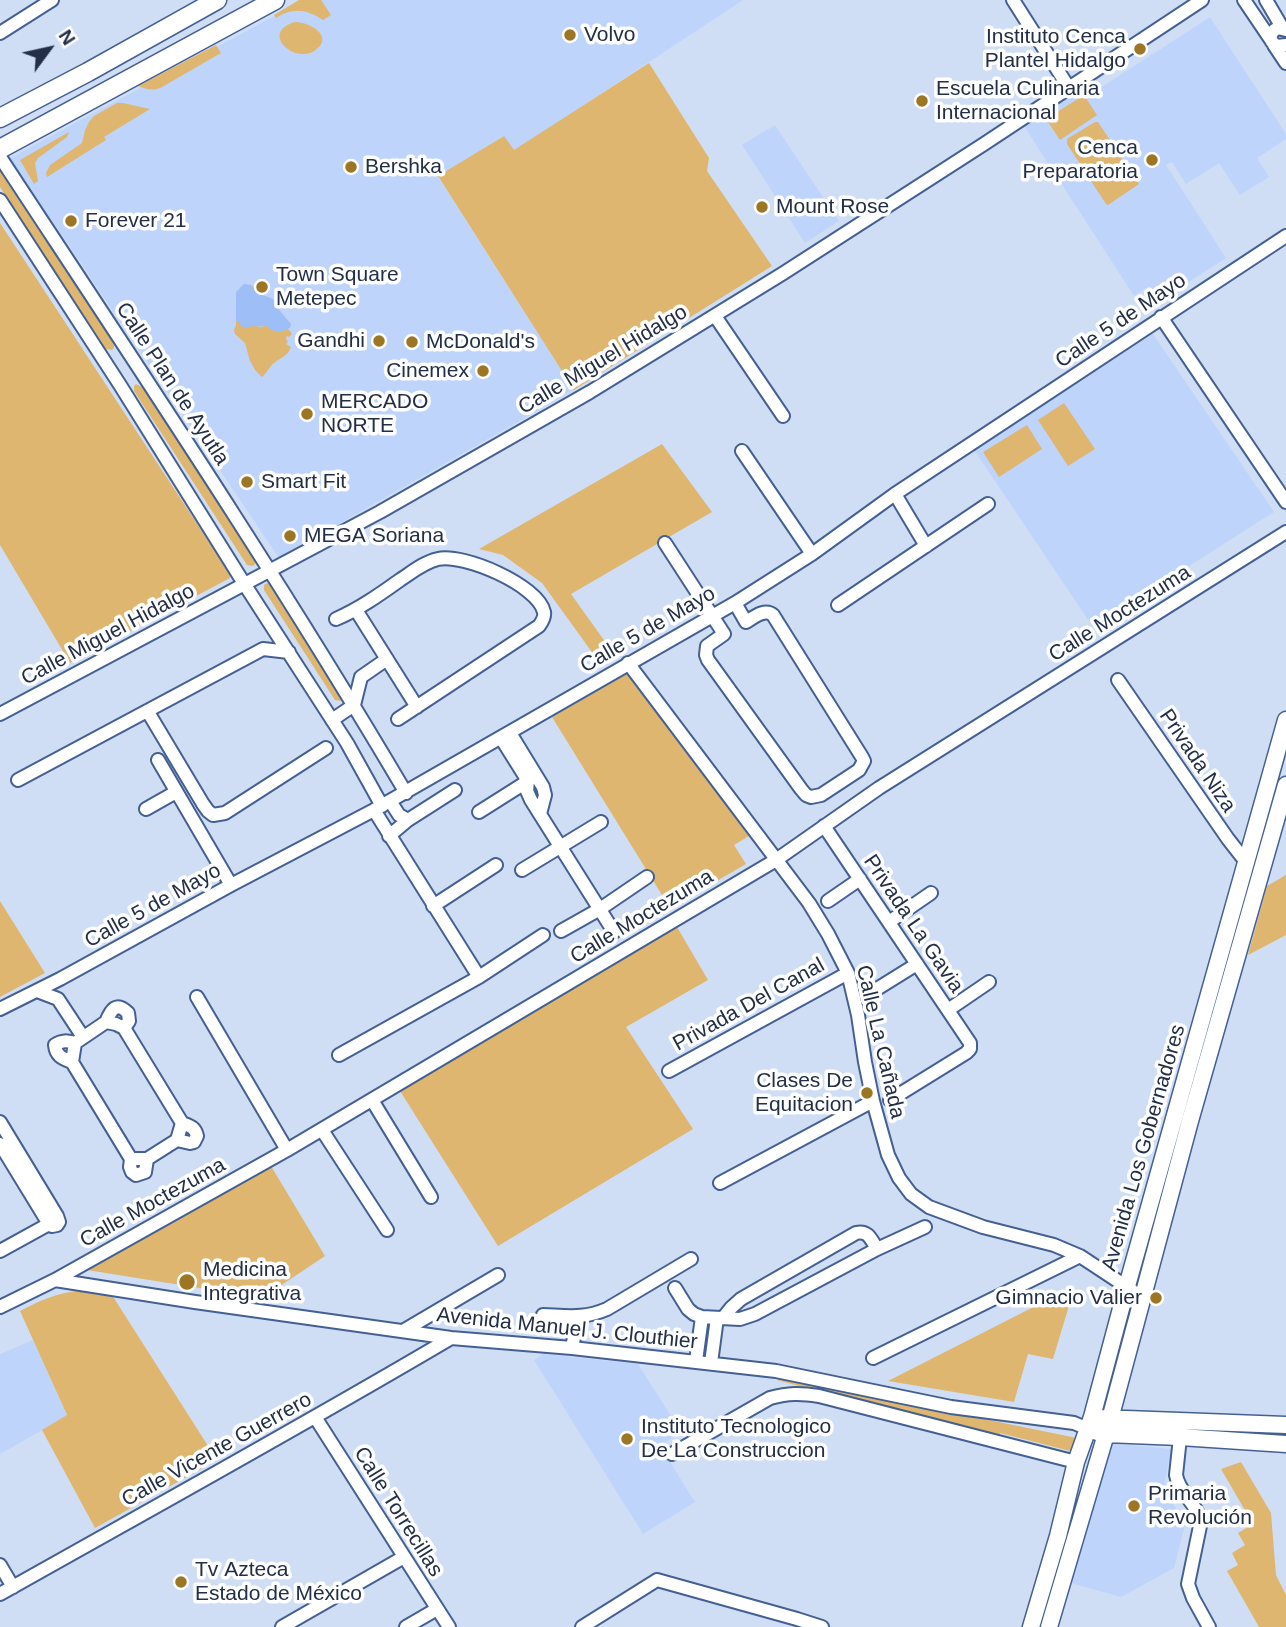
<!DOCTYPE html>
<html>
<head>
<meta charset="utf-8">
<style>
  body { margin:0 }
  #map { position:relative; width:1286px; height:1627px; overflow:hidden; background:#d0def5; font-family:Arial,sans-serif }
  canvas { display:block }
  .north { position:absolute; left:14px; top:14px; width:70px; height:70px; -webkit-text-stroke:5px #fefefe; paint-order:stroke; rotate:57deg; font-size:19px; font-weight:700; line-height:28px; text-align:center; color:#232f46 }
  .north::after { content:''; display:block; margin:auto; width:24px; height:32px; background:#232f46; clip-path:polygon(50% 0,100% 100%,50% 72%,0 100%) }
</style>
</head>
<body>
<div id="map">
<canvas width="1286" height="1627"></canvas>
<div class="north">N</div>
</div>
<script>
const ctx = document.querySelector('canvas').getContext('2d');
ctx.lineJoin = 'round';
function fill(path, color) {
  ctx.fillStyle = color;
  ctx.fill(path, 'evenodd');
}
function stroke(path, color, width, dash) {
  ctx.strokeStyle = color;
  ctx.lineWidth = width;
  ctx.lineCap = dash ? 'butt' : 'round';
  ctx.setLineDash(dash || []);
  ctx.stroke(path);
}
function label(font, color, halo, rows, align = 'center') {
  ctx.font = font + ' Arial,sans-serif';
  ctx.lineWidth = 7;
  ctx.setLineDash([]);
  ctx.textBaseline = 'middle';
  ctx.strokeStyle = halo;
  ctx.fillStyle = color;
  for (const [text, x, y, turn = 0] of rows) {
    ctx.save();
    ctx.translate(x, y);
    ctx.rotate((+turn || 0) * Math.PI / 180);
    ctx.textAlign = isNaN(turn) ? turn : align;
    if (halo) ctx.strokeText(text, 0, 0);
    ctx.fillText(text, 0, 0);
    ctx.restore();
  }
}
fill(new Path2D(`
  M 304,0 L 743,0 L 514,151 L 503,136 L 438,177 L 574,390 L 279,558 L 10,158 Z
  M 1210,17 L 1286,134 L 1286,139 L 1257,158 L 1269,177 L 1240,195 L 1219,163 L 1186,184 L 1172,162 L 1166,165 L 1226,258 L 1159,301 L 1149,286 L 1134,296 L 1024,126 L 1088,84 L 1094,92 Z
  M 775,125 L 839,221 L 805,243 L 742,145 Z
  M 1153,334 L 1274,512 L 1093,627 L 974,450 Z
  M 33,1340 L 67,1416 L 0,1454 L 0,1354 Z
  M 543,1354 L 638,1364 L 681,1432 L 660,1446 L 695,1502 L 643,1534 L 534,1360 Z
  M 1111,1443 L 1171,1449 L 1164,1487 L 1185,1525 L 1174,1568 L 1121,1597 L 1071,1583 Z`), '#bed4fa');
fill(new Path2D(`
  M 299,0 L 321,0 L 331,15 L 323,20 C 307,9 292,7 276,18 L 274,15 Z
  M 295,22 C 310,22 336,37 314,51 C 293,64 260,32 295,22 Z
  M 216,45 L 221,53 L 162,87 C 153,91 148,90 138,86 Z
  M 649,63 L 709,158 L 707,171 L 772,266 L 574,390 L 438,176 L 504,136 L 514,150 Z
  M 1084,95 L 1097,115 L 1060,140 L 1046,119 Z
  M 117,103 L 123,103 L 150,109 L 104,137 L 106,140 L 47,177 L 46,173 L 50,165 L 82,143 L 85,130 L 89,122 L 94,116 Z
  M 1095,122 L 1098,122 L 1139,184 L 1108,205 L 1106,204 L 1067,144 L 1067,139 Z
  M 69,132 L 67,137 L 38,158 L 35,163 L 38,181 L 34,184 L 20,160 Z
  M 0,169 L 114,343 L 114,348 L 112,350 L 106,349 L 0,187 Z
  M 0,223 L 230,574 L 230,578 L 70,663 L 0,545 Z
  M 236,321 L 239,322 L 248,327 L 252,325 L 261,327 L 267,325 C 273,332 280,332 288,329 L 292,334 L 289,337 L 287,336 L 286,339 L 288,342 L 286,344 L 291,347 C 287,357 281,357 274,363 C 269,367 267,373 262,377 L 255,370 L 250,361 L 245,343 L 235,334 L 234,330 L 236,325 Z
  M 136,384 L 142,387 L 255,559 L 255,564 L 253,566 L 247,565 L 134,391 L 134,386 Z
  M 1064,403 L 1095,449 L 1068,466 L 1038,420 Z
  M 1027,425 L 1042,449 L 999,477 L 983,452 Z
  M 662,444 L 712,512 L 571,594 L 616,657 L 602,666 L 542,583 L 503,555 L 479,549 Z
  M 267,583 L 272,585 L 343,699 L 341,701 L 335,700 L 264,590 L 264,585 Z
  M 628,673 L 749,836 L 734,845 L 746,864 L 670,908 L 552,717 Z
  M 1286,875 L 1286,935 L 1248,955 L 1267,886 Z
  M 0,901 L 45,973 L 0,997 Z
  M 677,927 L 708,980 L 626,1027 L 693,1129 L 498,1246 L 400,1091 Z
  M 271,1166 L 325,1256 L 262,1298 L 87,1270 Z
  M 80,1291 L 112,1295 L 217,1460 L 95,1528 L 42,1430 L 67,1415 L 20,1311 C 40,1301 57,1292 80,1291 Z
  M 1057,1295 L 1071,1299 L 1053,1359 L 1028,1354 L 1014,1402 L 888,1381 Z
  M 778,1377 L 1077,1438 L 1074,1452 L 1000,1433 L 998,1440 L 777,1380 Z
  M 1241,1462 L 1271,1513 L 1276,1575 L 1286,1595 L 1286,1627 L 1259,1627 L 1227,1571 L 1238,1565 L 1232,1553 L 1245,1545 L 1238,1533 L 1253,1524 L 1221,1469 Z`), '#deb66f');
fill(new Path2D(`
  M 244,284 L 251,285 L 263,295 L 273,299 L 280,311 L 291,324 L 290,328 C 281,332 275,334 267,326 C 258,327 253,325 244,328 L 241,326 L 239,322 L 236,321 L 236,292 Z`), '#9dbef6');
const minor = new Path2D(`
  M 1013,0 L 1069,88
  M 1244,0 L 1271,40
  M 1266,0 L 1283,29
  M 1286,30 L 1278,28 C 1269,32 1268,41 1277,46 L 1286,45
  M 0,33 L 52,0
  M 1274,45 L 1286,63
  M 0,157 C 138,367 278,576 406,793
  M 0,200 L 120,385 L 245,585 L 347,743 L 382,806
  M 715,316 L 783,416
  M 1161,317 L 1286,502
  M 742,451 L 812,554
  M 895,494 L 926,546
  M 665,543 L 724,634 L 707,646 L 706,655 L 708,660 L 801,789 L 806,795 L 811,797 L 821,795 L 859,770 L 864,761 L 862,757 L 773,615 C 765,608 754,617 746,622 L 735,603
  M 838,605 L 988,504
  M 356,610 L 417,707
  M 336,619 C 359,609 379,595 400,580 C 411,573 424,562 438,559 C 463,553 538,585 544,612 C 545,617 542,622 539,626 L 398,719
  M 628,663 L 809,903 L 828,934 L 848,973 L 858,1015 L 865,1062 L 873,1101 L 888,1155 L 899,1178 L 911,1194 L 929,1207 L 983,1227 L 1054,1245 L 1080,1256 L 1133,1291
  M 1118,680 L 1228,839 L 1246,862
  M 148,712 L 203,804 L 208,811 L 213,815 L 225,813 L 326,748
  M 0,714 L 380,512 L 590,392 L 782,274 L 984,144 L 1202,0
  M 332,720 L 354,705 L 361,677 L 387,659
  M 510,733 L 543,787 L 545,795 L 540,814
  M 501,738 L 528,781 L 527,791 L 531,800 L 614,932
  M 158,760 L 231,885
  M 18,780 L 263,649 L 289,652
  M 390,801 L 399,815 L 408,820
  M 146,809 L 176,792
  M 374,810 L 479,977
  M 479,812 L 528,781
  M 824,826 L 970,1043 L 970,1049 L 966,1053 L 890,1100
  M 389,836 L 408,820 L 455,790
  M 522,870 L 601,822
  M 828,901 L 860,879
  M 433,906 L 496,865
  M 889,922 L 931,893
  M 561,931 L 600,909 L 647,877
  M 37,991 L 58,999 L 83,1037
  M 872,992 L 917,964
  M 197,997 L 287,1150
  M 0,1009 L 60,979 L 231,885 L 374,810 L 735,603 L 812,554 L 895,494 L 1286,236
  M 948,1010 L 989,982
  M 106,1022 L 116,1024 L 124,1028 L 182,1123 L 177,1140 L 147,1159 L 131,1159 L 72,1062 L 75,1043 Z
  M 106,1022 C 111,1010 116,1001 128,1013 L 129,1021 L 124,1028
  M 339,1055 L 479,977 L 543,935
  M 72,1062 C 62,1058 56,1056 55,1045 C 62,1040 67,1041 75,1043
  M 669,1071 L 848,973
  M 372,1100 L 431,1197
  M 0,1122 L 57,1216 L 59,1222 L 57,1225 L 52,1226 L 49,1224 L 0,1144
  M 322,1130 L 387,1230
  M 177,1140 L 190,1143 L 194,1142 L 197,1136 C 195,1127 190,1126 182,1123
  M 131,1159 L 130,1167 L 132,1172 L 136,1175 L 145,1172 L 147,1159
  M 720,1183 L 873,1101
  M 0,1251 L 49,1224
  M 55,1280 L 195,1302 L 451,1338 L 572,1348 L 776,1371 L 951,1407 L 1074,1423 L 1088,1429
  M 675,1288 L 688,1309 L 694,1314 L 702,1317 L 740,1319 L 755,1314 L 877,1249
  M 0,1307 L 55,1280 L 287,1150 L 776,860 L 879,788 L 1286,532
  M 543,1315 C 568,1316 584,1319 607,1309 L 691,1259
  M 723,1318 L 731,1308 L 741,1299 L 856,1233 C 868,1230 871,1239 877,1249 L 925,1227
  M 403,1331 L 498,1275
  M 572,1348 L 578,1317
  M 873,1358 L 1080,1256
  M 696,1361 L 702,1317
  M 711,1363 L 717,1318
  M 315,1417 L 449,1627
  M 1181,1428 L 1176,1475 C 1179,1495 1201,1505 1200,1526 L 1188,1584 L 1193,1598 L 1209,1627
  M 672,1454 L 770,1398 C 789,1393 800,1393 819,1396 L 1076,1462
  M 0,1565 L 13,1587
  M 0,1594 C 151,1509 302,1426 451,1338
  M 282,1627 L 404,1557
  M 406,1627 L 437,1609
  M 582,1627 L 657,1580 L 797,1619 L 822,1627`);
const tertiary = new Path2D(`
  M 1100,1418 L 1286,1425
  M 1097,1432 L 1106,1434 L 1180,1437 L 1286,1444
  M 1031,1627 L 1058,1536 L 1076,1462 L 1092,1417 L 1127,1286 L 1286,720
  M 1049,1627 L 1106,1434 L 1190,1121 L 1286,785`);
const secondary = new Path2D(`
  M 0,118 L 88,72 L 217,0
  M 0,149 L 275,0`);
stroke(minor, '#446092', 16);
stroke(tertiary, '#446092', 19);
stroke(secondary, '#446092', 21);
stroke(minor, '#fff', 12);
stroke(tertiary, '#fff', 16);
stroke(secondary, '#fff', 18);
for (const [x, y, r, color] of [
  [570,35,7,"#9d7623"],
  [1140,49,7,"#9d7623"],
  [922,101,7,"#9d7623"],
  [1152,160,7,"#9d7623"],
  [351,167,7,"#9d7623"],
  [762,207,7,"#9d7623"],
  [71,221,7,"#9d7623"],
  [262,287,7,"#9d7623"],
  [379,341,7,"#9d7623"],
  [412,342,7,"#9d7623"],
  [483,371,7,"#9d7623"],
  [307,414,7,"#9d7623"],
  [247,482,7,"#9d7623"],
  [290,536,7,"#9d7623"],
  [867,1093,7,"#9d7623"],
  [187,1282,9,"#9d7623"],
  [1156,1298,7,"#9d7623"],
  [627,1439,7,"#9d7623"],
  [1134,1506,7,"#9d7623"],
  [181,1582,7,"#9d7623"]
]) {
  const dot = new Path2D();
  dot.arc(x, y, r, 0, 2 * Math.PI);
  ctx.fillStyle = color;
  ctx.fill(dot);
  stroke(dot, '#fefefe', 2.5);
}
label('21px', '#232f46', '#fefefe', [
  ["Volvo",584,35],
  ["Instituto Cenca",1126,37,"right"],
  ["Plantel Hidalgo",1126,61,"right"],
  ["Escuela Culinaria",936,89],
  ["Internacional",936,113],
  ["Cenca",1138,148,"right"],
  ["Preparatoria",1138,172,"right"],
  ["Bershka",365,167],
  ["Mount Rose",776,207],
  ["Forever 21",85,221],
  ["Town Square",276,275],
  ["Metepec",276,299],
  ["Gandhi",365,341,"right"],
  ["McDonald's",426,342],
  ["Cinemex",469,371,"right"],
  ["MERCADO",321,402],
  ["NORTE",321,426],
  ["Smart Fit",261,482],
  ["MEGA Soriana",304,536],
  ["Clases De",853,1081,"right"],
  ["Equitacion",853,1105,"right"],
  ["Medicina",203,1270],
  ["Integrativa",203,1294],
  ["Gimnacio Valier",1142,1298,"right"],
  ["Instituto Tecnologico",641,1427],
  ["De La Construccion",641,1451],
  ["Primaria",1148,1494],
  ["Revolución",1148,1518],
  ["Tv Azteca",195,1570],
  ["Estado de México",195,1594]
], 'left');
label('21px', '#232f46', '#fefefe', [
  ["Calle 5 de Mayo",1121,321,-34],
  ["Calle Miguel Hidalgo",603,360,-31],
  ["Calle Plan de Ayutla",172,384,57],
  ["Calle Moctezuma",1120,614,-32],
  ["Calle 5 de Mayo",648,630,-30],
  ["Calle Miguel Hidalgo",108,635,-28],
  ["Privada Niza",1197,761,56],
  ["Calle 5 de Mayo",153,906,-29],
  ["Calle Moctezuma",642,917,-31],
  ["Privada La Gavia",913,924,56],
  ["Privada Del Canal",749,1005,-29],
  ["Calle La Cañada",880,1042,77],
  ["Avenida Los Gobernadores",1144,1148,-74],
  ["Calle Moctezuma",153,1203,-29],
  ["Avenida Manuel J. Clouthier",567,1329,6],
  ["Calle Vicente Guerrero",217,1450,-29],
  ["Calle Torrecillas",398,1512,58]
]);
</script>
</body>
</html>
